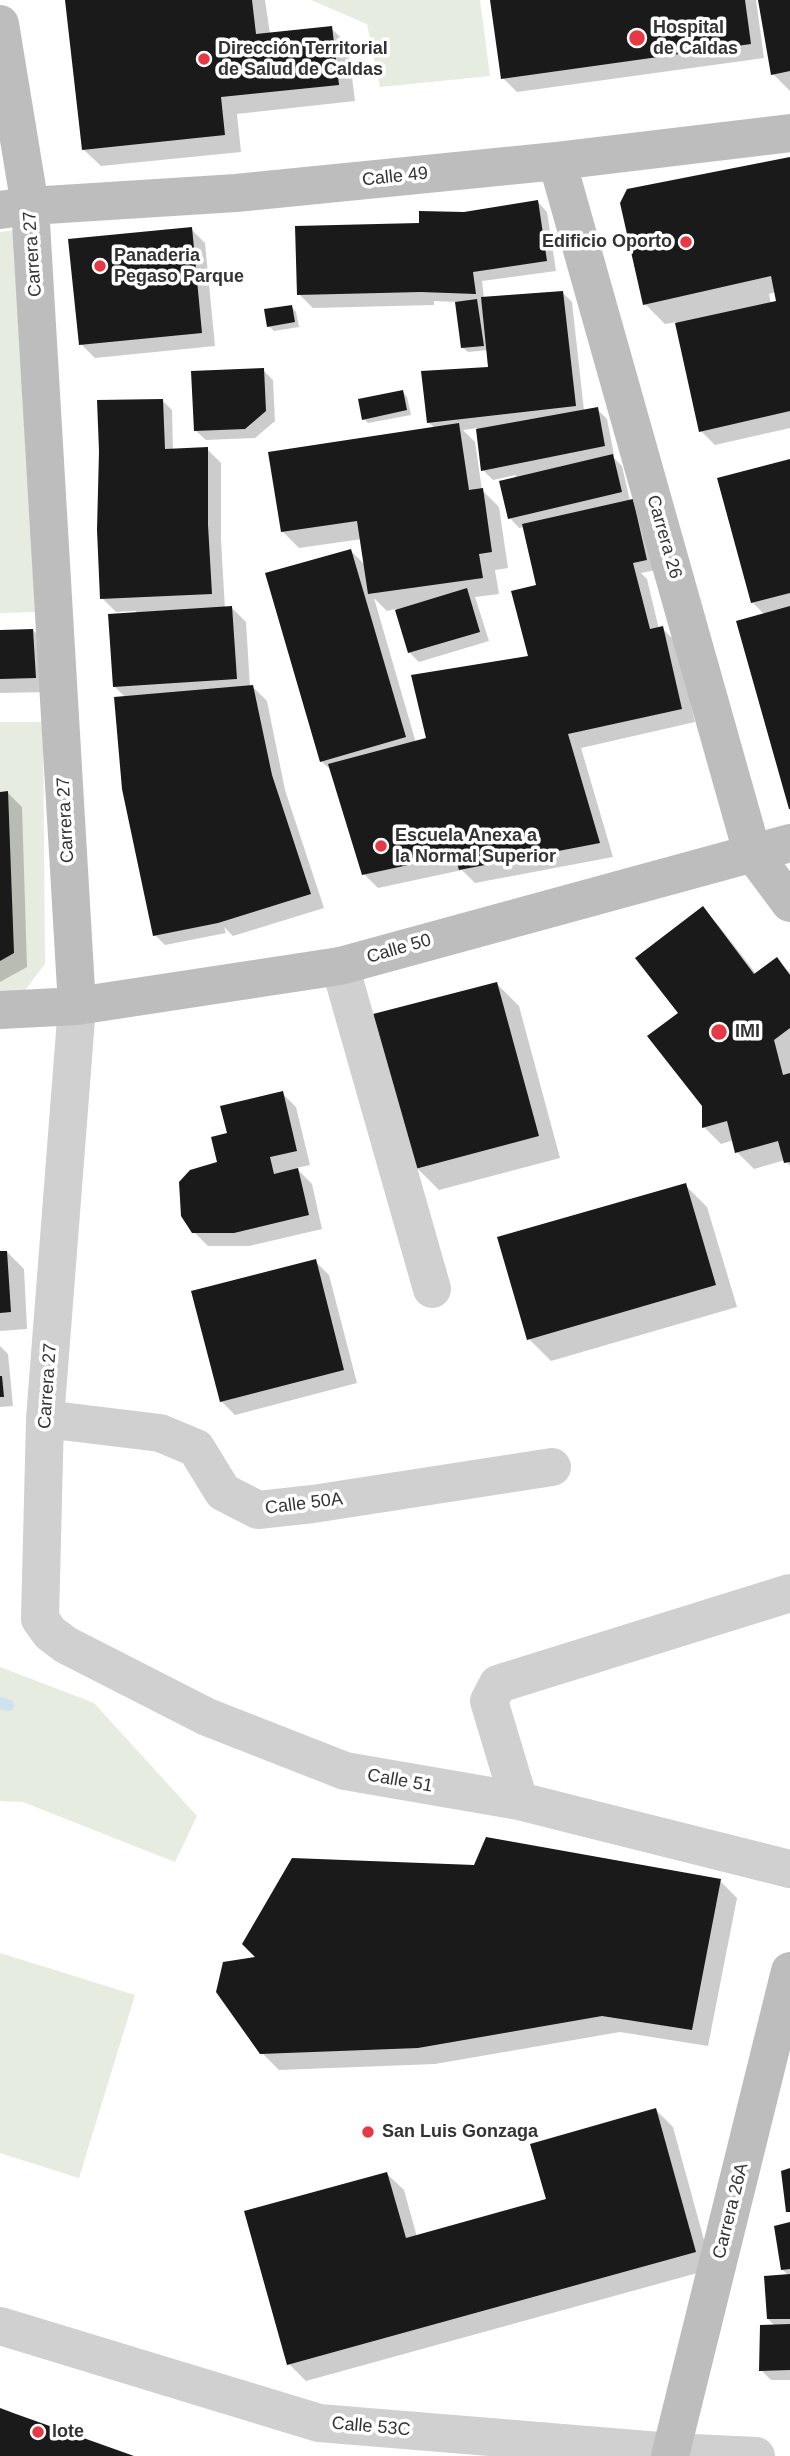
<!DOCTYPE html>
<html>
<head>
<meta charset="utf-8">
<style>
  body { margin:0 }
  canvas { display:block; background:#fff }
</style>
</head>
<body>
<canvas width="790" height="2456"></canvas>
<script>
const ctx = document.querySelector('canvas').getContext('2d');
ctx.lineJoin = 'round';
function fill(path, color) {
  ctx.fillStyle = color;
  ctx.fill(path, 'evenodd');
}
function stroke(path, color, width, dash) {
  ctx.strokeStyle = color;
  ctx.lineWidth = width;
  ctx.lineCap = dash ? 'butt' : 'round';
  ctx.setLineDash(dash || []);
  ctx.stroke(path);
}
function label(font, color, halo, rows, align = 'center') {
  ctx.font = font + ' Arial,sans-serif';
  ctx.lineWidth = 7;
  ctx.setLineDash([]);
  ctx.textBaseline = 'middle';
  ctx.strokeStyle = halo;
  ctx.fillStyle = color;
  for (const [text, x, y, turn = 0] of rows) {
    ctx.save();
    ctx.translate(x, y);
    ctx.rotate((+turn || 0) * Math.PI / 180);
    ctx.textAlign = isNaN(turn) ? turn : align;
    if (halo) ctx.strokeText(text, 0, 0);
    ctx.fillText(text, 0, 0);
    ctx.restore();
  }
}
fill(new Path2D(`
  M 311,0 L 480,0 L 490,76 L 380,87 L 367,24 Z
  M 16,230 L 35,612 L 0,613 L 0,232 Z
  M 0,722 L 43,722 L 45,964 L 23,993 L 0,993 Z
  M 0,1667 L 94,1703 L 197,1816 L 175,1862 L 23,1802 L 0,1801 Z
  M 0,1953 L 135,1995 L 79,2178 L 0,2153 Z`), '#e6ecdf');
fill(new Path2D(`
  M 67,0 L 265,0 L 270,34 L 331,28 L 348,45 L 355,101 L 237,114 L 241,152 L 101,166 L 84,150 Z
  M 491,0 L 756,0 L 764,58 L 517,92 L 503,78 Z
  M 760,0 L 790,0 L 790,91 L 773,74 Z
  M 790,159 L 790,428 L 715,445 L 701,431 L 677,322 L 665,324 L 645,304 ZM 776,292 L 779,303 L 771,304 L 769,294 Z
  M 538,202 L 547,212 L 556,271 L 482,281 L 484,299 L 562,292 L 572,302 L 584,411 L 597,409 L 607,419 L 614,455 L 612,456 L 622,466 L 630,501 L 642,511 L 656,570 L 641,573 L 647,579 L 659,629 L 662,628 L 676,642 L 695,722 L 581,748 L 613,857 L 475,883 L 462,870 L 378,888 L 364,874 L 333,772 L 321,761 L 350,550 L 366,566 L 362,539 L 299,548 L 282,531 L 435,428 L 429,423 L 490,368 L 488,350 L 468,352 L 463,348 L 457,302 L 434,301 L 434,305 L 313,308 L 299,294 L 418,225 L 464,214 ZM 477,428 L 483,470 L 493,480 L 516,475 L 510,518 L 519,528 L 524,527 L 540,586 L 530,657 L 428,739 L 416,743 L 374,598 L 387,611 L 396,609 L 409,652 L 419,662 L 489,641 L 475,597 L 499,594 L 495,570 L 508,568 L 499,507 L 482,490 L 475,442 L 463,430 Z
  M 191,229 L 205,243 L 215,346 L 95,358 L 81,344 Z
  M 292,307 L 296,312 L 299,327 L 274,331 L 269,326 Z
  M 263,370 L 273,380 L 275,421 L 255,438 L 206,440 L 196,431 Z
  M 403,392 L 407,397 L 411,415 L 368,423 L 364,419 Z
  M 162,400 L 172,410 L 173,450 L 207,449 L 221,463 L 221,540 L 225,609 L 232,608 L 246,622 L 250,687 L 253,687 L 267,701 L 285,790 L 324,908 L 233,936 L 224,927 L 226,933 L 165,945 L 155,935 L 126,698 L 115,687 L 136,611 L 116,612 L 102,598 Z
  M 790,460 L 790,806 L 765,615 L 752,602 Z
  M 33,630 L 47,644 L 49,692 L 0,693 L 0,631 Z
  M 0,793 L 8,793 L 22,807 L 27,967 L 0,982 Z
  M 702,909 L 719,926 L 757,975 L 777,960 L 790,973 L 790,1166 L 785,1160 L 754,1169 L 737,1152 L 734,1140 L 721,1144 L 704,1127 L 704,1106 L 680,1013 Z
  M 497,984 L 519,1006 L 560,1158 L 439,1190 L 417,1168 Z
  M 282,1093 L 296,1107 L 310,1165 L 296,1168 L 312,1184 L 322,1229 L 249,1246 L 208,1246 L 194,1232 L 229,1135 Z
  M 685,1185 L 707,1207 L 737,1307 L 551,1361 L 529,1339 Z
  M 0,1252 L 7,1252 L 24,1269 L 27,1329 L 0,1331 Z
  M 315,1261 L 329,1275 L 357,1383 L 235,1415 L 221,1401 Z
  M 0,1346 L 8,1354 L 13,1406 L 0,1407 Z
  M 475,1867 L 720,1881 L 737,1898 L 708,2046 L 620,2032 L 435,2064 L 279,2070 L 262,2053 L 259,1958 Z
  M 656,2110 L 673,2127 L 712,2269 L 306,2381 L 289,2364 L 387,2174 L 404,2190 L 417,2237 L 548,2201 Z
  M 790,2224 L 790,2380 L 771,2380 L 761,2370 L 776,2327 L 768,2319 L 789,2276 L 782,2269 Z`), '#0003');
stroke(new Path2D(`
  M 0,1703 L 8,1705`), '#cfe2ee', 12);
fill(new Path2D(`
  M 65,0 L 252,0 L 256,34 L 332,26 L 339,85 L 221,97 L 225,135 L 82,150 Z
  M 490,0 L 745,0 L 751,44 L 501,79 Z
  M 758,0 L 790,0 L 790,71 L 771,75 Z
  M 790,157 L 790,411 L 699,432 L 675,323 L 776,301 L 771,276 L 643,305 L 620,203 L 627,189 Z
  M 538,200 L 547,261 L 473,272 L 476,294 L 421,292 L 297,295 L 295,226 L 419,223 L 419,211 L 464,212 Z
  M 192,227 L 202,333 L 79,345 L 68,239 Z
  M 563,291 L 576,406 L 427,423 L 421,371 L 488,367 L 481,297 Z
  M 477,299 L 484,346 L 461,348 L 455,302 Z
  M 292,305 L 295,322 L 267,327 L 264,309 Z
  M 264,368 L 266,411 L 245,429 L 194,431 L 191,371 Z
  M 403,390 L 407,410 L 362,420 L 358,399 Z
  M 163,399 L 165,449 L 208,447 L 208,525 L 212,594 L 100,599 L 97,530 L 99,451 L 97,400 Z
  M 598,407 L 605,446 L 481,471 L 476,429 Z
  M 459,423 L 469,490 L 483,488 L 492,552 L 479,554 L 483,578 L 368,594 L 357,521 L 281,532 L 268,452 Z
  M 613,454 L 622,492 L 508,519 L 499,481 Z
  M 790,459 L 790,593 L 751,603 L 717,478 Z
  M 633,499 L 647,560 L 633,563 L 650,629 L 663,626 L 682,709 L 568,734 L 600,843 L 459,870 L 455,855 L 362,875 L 328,764 L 426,738 L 411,675 L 528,656 L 511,591 L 536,585 L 522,524 Z
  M 351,549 L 406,737 L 320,762 L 265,573 Z
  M 467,588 L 480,632 L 408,653 L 395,610 Z
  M 232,606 L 237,679 L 113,687 L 108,614 Z
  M 790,606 L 790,809 L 789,809 L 736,621 Z
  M 33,629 L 36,678 L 0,679 L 0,630 Z
  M 253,685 L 272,775 L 311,894 L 218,923 L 153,936 L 122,789 L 114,697 Z
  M 8,791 L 14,953 L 0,961 L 0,792 Z
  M 703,906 L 754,974 L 777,957 L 790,975 L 790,1028 L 774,1040 L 783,1075 L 790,1073 L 790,1162 L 784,1163 L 778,1141 L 735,1153 L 727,1121 L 702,1128 L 702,1106 L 647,1036 L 678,1013 L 635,958 Z
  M 497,982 L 539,1136 L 415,1169 L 373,1014 Z
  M 283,1091 L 297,1151 L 270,1157 L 274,1174 L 298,1168 L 309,1215 L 234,1233 L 192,1233 L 181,1216 L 179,1182 L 190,1170 L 217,1162 L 211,1137 L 227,1133 L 220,1106 Z
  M 686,1183 L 716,1285 L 527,1340 L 497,1237 Z
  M 0,1251 L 7,1251 L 11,1312 L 0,1313 Z
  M 316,1259 L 344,1370 L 220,1402 L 191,1291 Z
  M 0,1376 L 2,1376 L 4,1397 L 0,1397 Z
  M 486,1837 L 721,1879 L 692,2030 L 602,2016 L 418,2048 L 260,2054 L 216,1992 L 223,1962 L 255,1957 L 242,1944 L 292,1858 L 474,1865 Z
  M 656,2108 L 696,2252 L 287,2365 L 244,2211 L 387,2172 L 406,2238 L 546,2199 L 530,2144 Z
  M 790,2168 L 790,2212 L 786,2212 L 781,2171 Z
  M 790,2222 L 790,2269 L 781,2270 L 774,2226 Z
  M 790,2274 L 790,2319 L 767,2319 L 764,2276 Z
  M 790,2324 L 790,2370 L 759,2371 L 760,2325 Z
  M 0,2408 L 16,2414 L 134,2456 L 0,2456 Z`), '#1a1a1a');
stroke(new Path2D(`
  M 340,966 L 432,1289
  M 77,1006 L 45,1419 L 40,1619 L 50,1633 L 66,1645 L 207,1717 L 345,1771 L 519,1801 L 790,1869
  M 45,1419 L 160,1433 L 196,1448 L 223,1492 L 258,1510 L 313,1504 L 552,1467
  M 519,1801 L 489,1701 L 498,1684 L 790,1593
  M 0,2326 L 319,2423 L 672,2452 L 756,2456`), '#d0d0d0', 38);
stroke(new Path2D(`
  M 0,24 L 30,206 L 77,1006
  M 557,161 L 752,852 L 790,903
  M 0,210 L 30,206 L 236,193 L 557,161 L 790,133
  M 0,1010 L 77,1006 L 340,966 L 790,843
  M 670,2456 L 790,1971`), '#bdbdbd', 38);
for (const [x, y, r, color] of [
  [637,38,9,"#e63946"],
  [204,59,7,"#e63946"],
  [686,242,7,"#e63946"],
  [100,266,7,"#e63946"],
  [381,846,7,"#e63946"],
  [719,1032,9,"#e63946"],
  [368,2132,7,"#e63946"],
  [38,2432,7,"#e63946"]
]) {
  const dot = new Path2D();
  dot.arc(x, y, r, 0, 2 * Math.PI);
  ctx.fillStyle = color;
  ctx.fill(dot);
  stroke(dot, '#fff', 2.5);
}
label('bold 18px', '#333', '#fff', [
  ["Hospital",653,28],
  ["de Caldas",653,49],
  ["Dirección Territorial",218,49],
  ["de Salud de Caldas",218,70],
  ["Edificio Oporto",672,242,"right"],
  ["Panaderia",114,256],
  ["Pegaso Parque",114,277],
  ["Escuela Anexa a",395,836],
  ["la Normal Superior",395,857],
  ["IMI",735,1032],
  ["San Luis Gonzaga",382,2132],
  ["lote",52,2432]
], 'left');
label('18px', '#333', '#fff', [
  ["Calle 49",395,177,-6],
  ["Carrera 27",33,254,-94],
  ["Carrera 26",664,537,74],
  ["Carrera 27",66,820,-93],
  ["Calle 50",399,949,-16],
  ["Carrera 27",48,1386,-86],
  ["Calle 50A",304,1504,-7],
  ["Calle 51",400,1781,10],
  ["Carrera 26A",731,2211,-76],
  ["Calle 53C",371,2427,5]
]);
</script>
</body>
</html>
